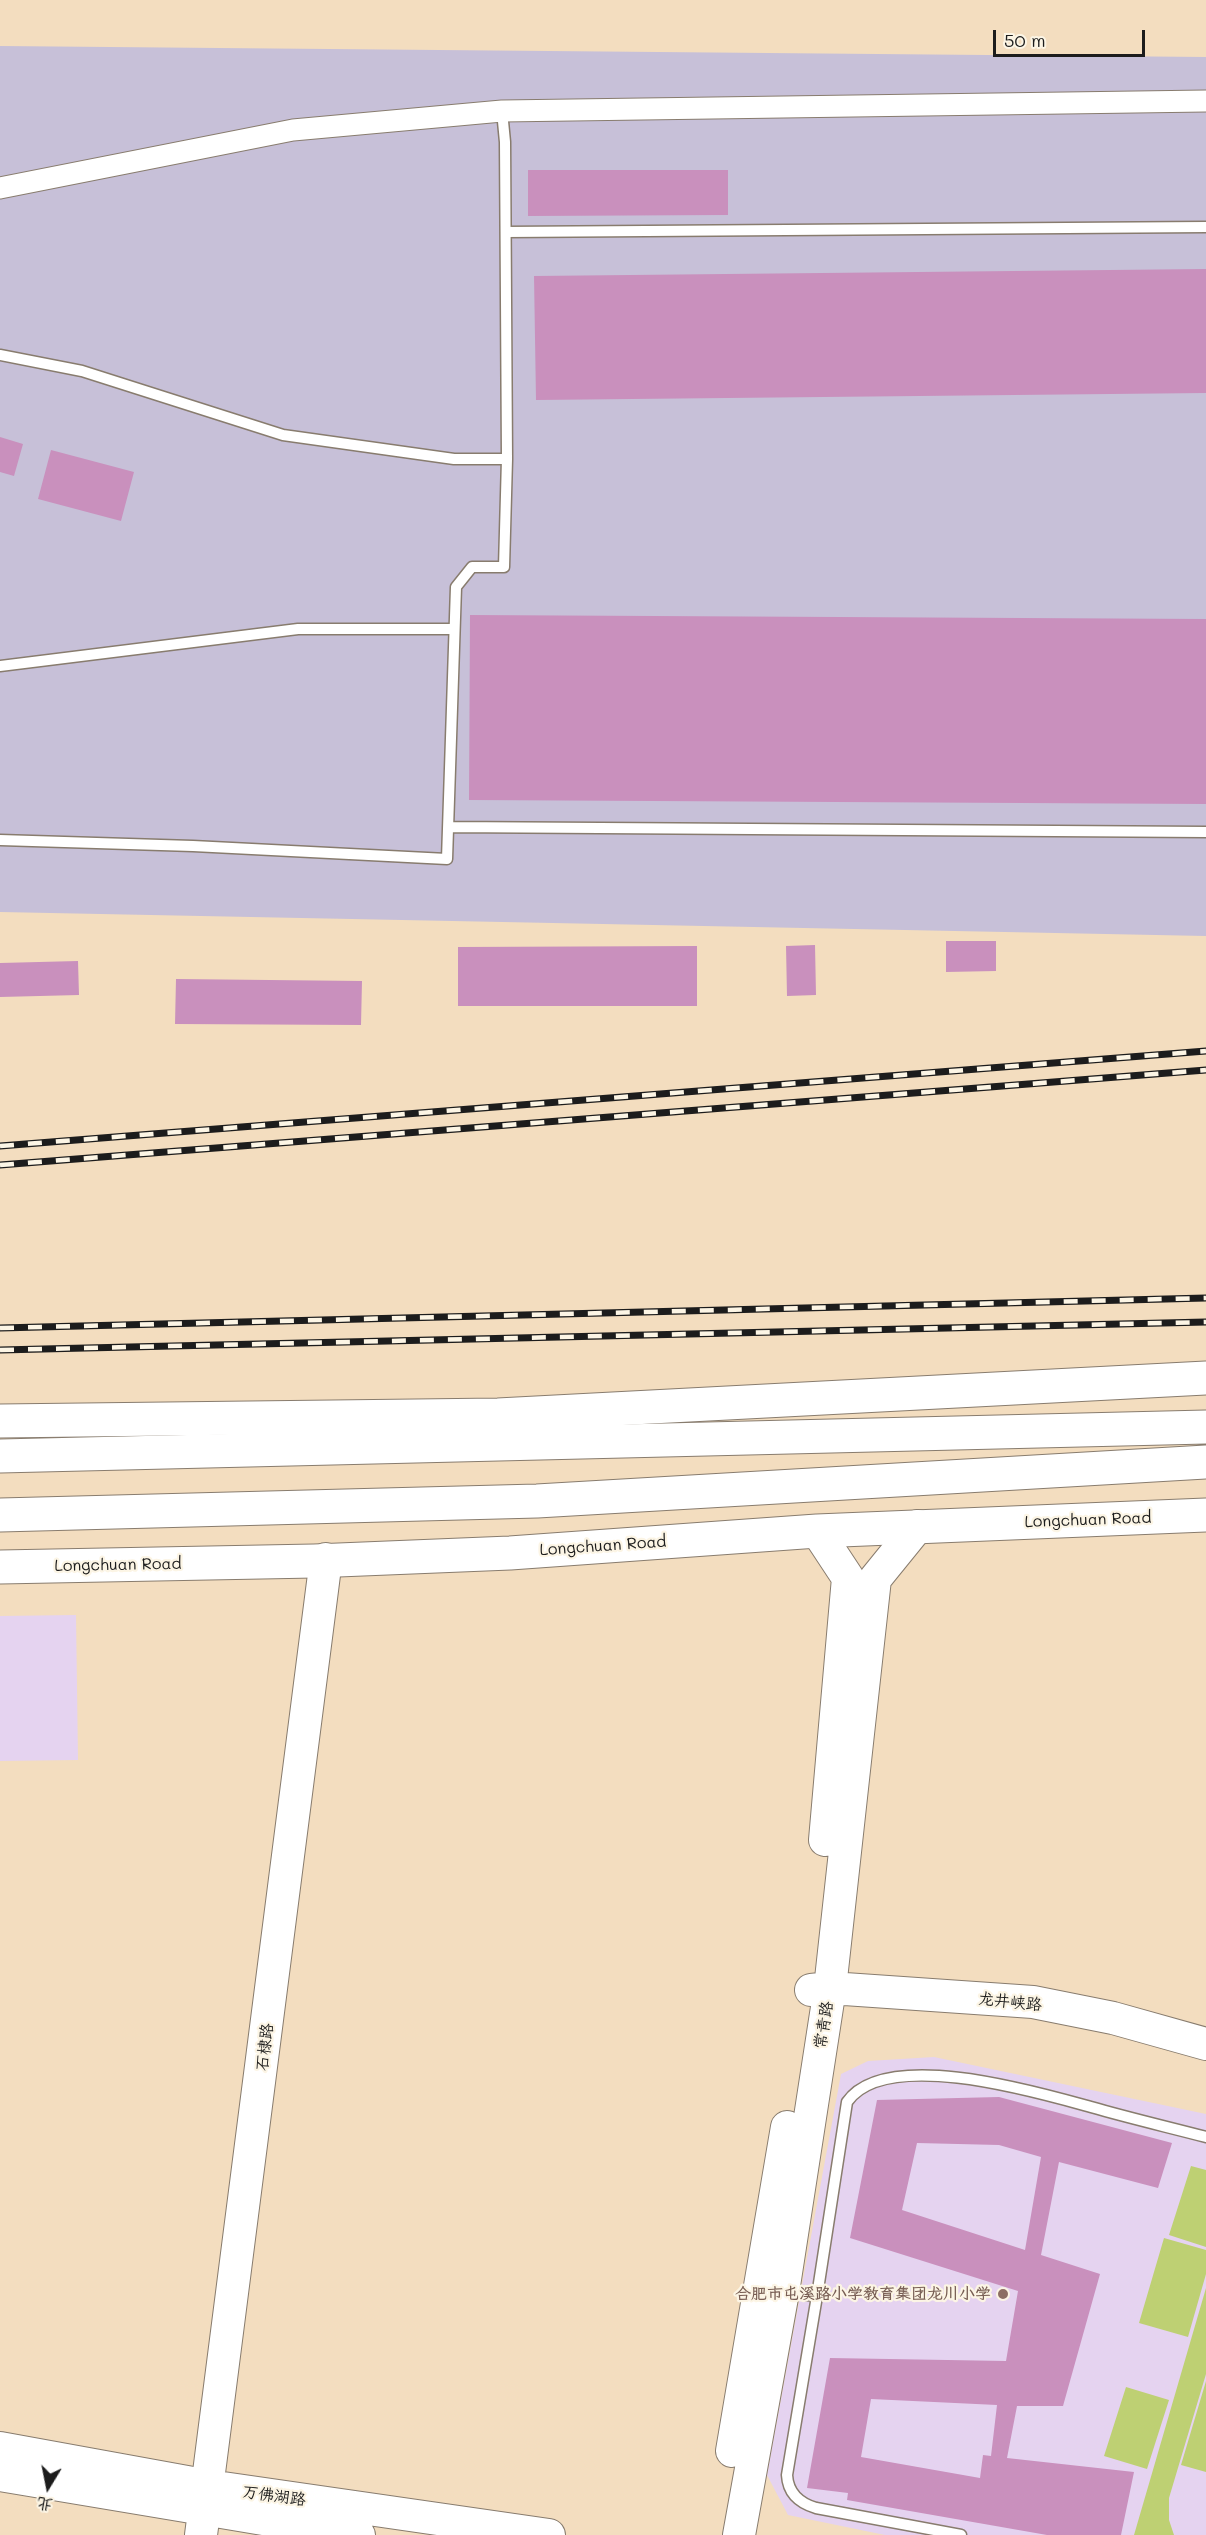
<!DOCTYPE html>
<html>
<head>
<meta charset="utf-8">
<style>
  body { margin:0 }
  #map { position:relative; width:1206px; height:2535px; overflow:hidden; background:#f3ddbf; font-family:Mali,"LXGW WenKai TC",sans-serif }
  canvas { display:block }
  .north { position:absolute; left:18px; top:2457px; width:60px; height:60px; -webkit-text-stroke:4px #fcf5e5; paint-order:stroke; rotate:190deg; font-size:16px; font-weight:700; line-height:24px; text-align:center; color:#1c1c1c }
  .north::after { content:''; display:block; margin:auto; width:21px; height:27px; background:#1c1c1c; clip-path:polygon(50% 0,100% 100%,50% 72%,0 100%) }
  .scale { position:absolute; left:993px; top:30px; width:152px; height:27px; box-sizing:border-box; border:3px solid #1c1c1c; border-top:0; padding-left:8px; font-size:18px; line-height:21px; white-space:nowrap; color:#1c1c1c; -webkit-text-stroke:4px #fcf5e5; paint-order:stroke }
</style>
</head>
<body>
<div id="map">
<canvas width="1206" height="2535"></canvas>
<div class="north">北</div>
<div class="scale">50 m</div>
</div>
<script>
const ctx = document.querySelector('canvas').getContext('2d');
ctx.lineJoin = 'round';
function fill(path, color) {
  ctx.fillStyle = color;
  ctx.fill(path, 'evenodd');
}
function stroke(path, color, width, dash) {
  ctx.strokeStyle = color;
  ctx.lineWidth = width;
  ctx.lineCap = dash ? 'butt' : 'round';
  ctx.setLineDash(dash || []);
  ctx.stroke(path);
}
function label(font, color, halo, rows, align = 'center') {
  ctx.font = font + ' Mali,"LXGW WenKai TC",sans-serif';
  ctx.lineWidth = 4.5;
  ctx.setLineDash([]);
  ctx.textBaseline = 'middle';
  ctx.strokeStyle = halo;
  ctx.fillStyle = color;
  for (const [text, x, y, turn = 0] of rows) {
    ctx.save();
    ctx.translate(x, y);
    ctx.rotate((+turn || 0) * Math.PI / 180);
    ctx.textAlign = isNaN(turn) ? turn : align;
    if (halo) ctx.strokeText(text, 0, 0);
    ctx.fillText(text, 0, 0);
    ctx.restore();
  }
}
fill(new Path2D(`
  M 76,1615 L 78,1760 L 0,1761 L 0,1616 Z
  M 934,2057 L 1206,2114 L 1206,2535 L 885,2535 L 788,2515 L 767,2475 L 841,2074 L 868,2061 Z`), '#e5d3f0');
fill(new Path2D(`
  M 0,46 L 1206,57 L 1206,936 L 0,912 Z`), '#c7c0d8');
fill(new Path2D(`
  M 1191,2166 L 1206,2170 L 1206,2247 L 1169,2235 Z
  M 1164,2238 L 1206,2250 L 1206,2274 L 1188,2337 L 1139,2323 Z
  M 1206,2288 L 1206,2374 L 1169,2498 L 1169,2520 L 1174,2535 L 1134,2535 Z
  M 1206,2381 L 1206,2472 L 1181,2465 Z
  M 1126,2387 L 1169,2400 L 1147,2469 L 1104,2456 Z`), '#bed073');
fill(new Path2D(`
  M 528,170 L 728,170 L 728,215 L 528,216 Z
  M 1206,269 L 1206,393 L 536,400 L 534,276 Z
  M 0,437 L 23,444 L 14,476 L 0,472 Z
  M 51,450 L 134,472 L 121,521 L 38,499 Z
  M 470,615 L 1206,619 L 1206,804 L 469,800 Z
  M 946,941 L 996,941 L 996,971 L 946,972 Z
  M 815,945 L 816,995 L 787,996 L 786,946 Z
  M 697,946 L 697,1006 L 458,1006 L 458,947 Z
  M 78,961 L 79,995 L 0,997 L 0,963 Z
  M 176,979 L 362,981 L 361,1025 L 175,1024 Z
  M 999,2097 L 1172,2143 L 1158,2188 L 1059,2162 L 1041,2255 L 1100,2274 L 1063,2406 L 1017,2406 L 1007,2458 L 1134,2472 L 1121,2535 L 1047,2535 L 847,2500 L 848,2493 L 807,2488 L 830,2358 L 1006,2361 L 1018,2291 L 850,2238 L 877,2100 ZM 917,2143 L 999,2145 L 1041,2157 L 1025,2250 L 902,2210 ZM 871,2399 L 997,2405 L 991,2456 L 983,2455 L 980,2478 L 861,2457 Z`), '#c990bd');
const lane = new Path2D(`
  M 506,232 L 1206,227
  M 0,355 L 82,371 L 283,435 L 454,459 L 507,459 L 505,142 L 502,111
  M 0,666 L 298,629 L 454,629
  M 448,827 L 1206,832
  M 0,840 L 193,846 L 447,859 L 456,587 L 472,567 L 504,567 L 507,459
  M 787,2293 L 817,2296 L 847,2102 C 885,2047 1037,2092 1091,2107 C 1129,2118 1168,2127 1206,2137
  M 817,2296 L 787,2475 C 788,2493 799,2503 816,2508 L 961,2535`);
const street = new Path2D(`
  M 0,188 L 293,130 L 502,111 L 1206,101`);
const secondary = new Path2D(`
  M 817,1531 L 848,1578 L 825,1840
  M 811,1990 L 830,1988 L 1033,2002 L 1113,2018 L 1206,2044
  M 0,2448 L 209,2486 L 549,2535
  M 732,2451 L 787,2127
  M 0,2475 L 359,2535
  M 201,2535 L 326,1559
  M 739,2535 L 783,2292 L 830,1988 L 875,1579 L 918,1526`);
const primary = new Path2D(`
  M 0,1421 L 498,1415 L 1206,1378
  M 0,1567 L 314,1561 L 510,1553 L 817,1531 L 1206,1515`);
const highway = new Path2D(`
  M 0,1456 L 1206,1427
  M 0,1515 L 537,1501 L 1206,1462`);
stroke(lane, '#887c6e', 13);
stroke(street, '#887c6e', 23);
stroke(secondary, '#887c6e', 34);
stroke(primary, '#887c6e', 35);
stroke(highway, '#887c6e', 35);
stroke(lane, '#fff', 10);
stroke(street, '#fff', 21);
stroke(secondary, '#fff', 32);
stroke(primary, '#fff', 33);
stroke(highway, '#fff', 33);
const rail = new Path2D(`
  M 0,1146 L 1206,1051
  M 0,1165 L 1206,1070
  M 0,1328 L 1206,1298
  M 0,1350 L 1206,1322`);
stroke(rail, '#1c1c1c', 7);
stroke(rail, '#fcf5e5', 4.5, [14]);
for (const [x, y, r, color] of [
  [1003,2294,6,"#8d6e63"]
]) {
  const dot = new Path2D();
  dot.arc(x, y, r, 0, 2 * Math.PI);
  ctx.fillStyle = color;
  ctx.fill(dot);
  stroke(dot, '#fcf5e5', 2);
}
label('16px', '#1c1c1c', '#fcf5e5', [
  ["Longchuan Road",1088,1520,-2],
  ["Longchuan Road",603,1546,-4],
  ["Longchuan Road",118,1565,-1],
  ["龙井峡路",1010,2002,6],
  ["常青路",824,2025,-81],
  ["石棣路",265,2047,-83],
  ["万佛湖路",274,2496,8]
]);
label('bold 16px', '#785e54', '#fcf5e5', [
  ["合肥市屯溪路小学教育集团龙川小学",991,2294]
], 'right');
</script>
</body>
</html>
